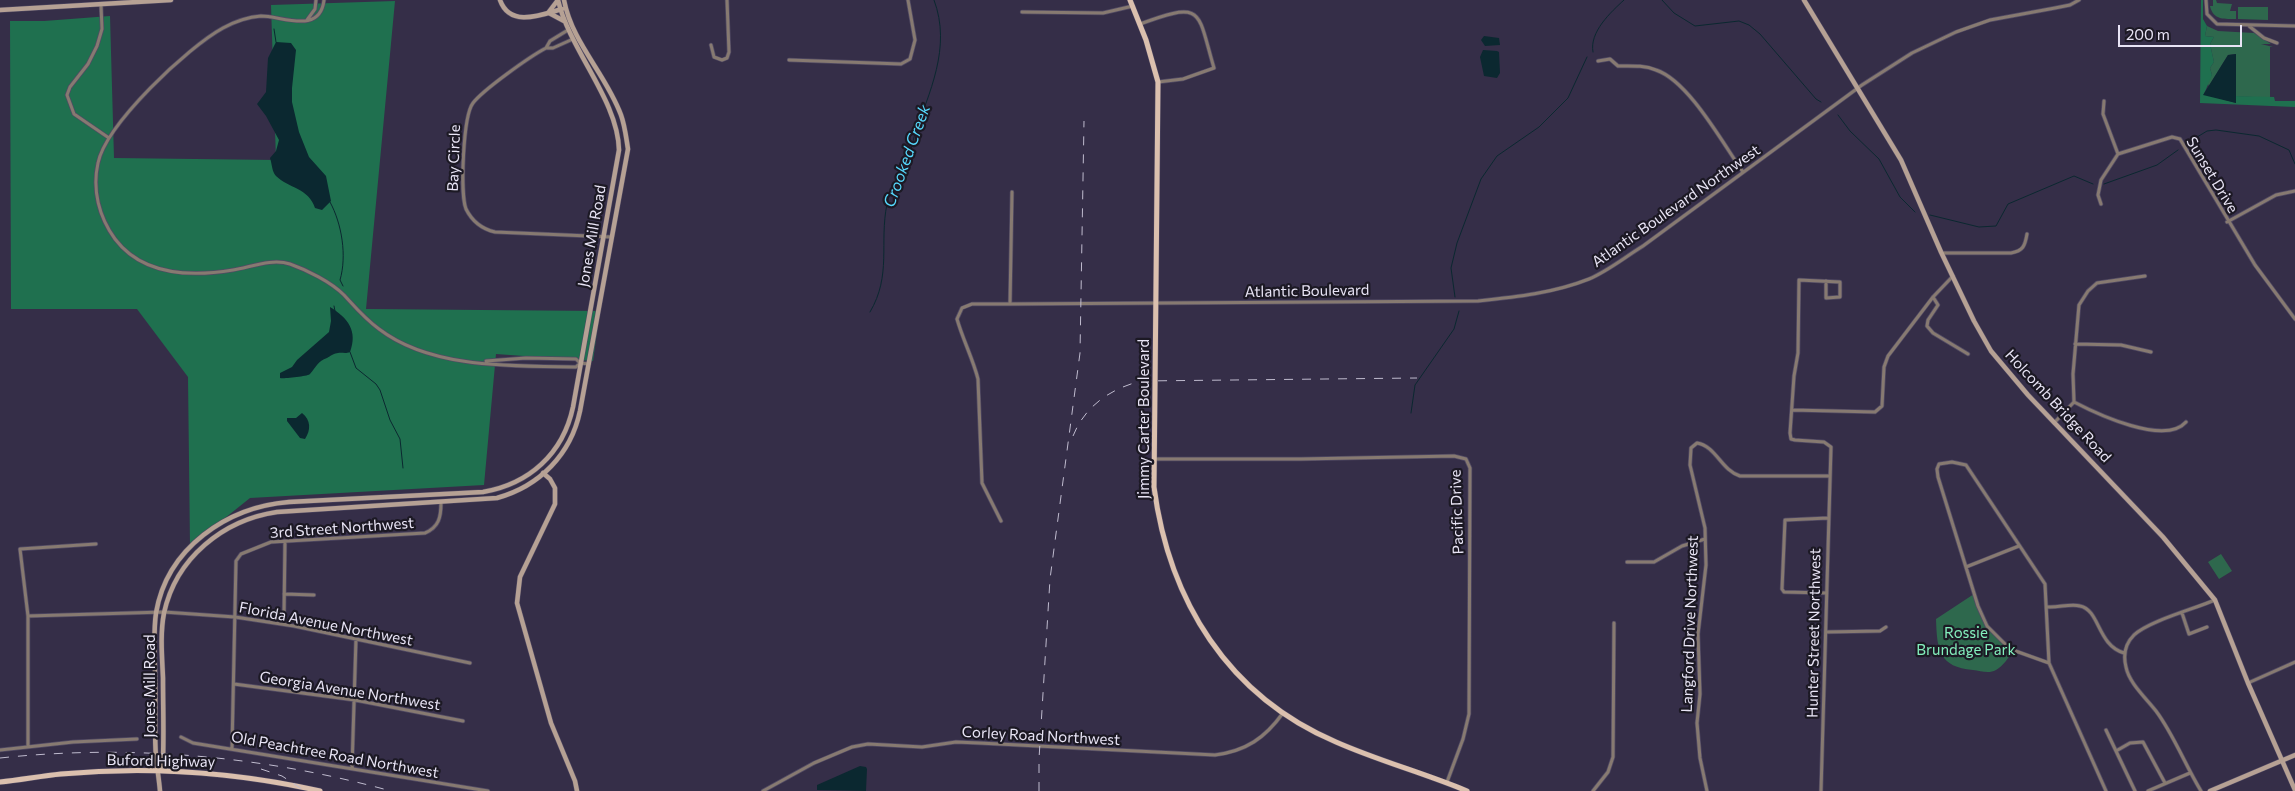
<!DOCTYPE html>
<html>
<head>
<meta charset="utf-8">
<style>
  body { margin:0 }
  #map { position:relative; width:2295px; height:791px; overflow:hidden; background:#352e48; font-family:Commissioner,sans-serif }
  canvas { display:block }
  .scale { position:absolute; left:2118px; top:25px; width:124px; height:22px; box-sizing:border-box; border:2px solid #e8e4f5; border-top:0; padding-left:6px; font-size:15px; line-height:18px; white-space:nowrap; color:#e8e4f5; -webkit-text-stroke:4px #1c1924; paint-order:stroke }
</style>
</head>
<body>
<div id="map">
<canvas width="2295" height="791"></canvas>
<div class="scale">200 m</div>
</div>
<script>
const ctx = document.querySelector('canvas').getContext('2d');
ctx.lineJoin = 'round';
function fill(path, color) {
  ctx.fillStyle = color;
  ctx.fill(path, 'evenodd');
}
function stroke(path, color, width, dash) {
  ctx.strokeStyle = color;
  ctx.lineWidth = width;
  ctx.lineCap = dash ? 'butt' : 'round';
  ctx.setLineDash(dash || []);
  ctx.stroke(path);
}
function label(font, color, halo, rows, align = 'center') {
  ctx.font = font + ' Commissioner,sans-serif';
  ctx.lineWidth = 4.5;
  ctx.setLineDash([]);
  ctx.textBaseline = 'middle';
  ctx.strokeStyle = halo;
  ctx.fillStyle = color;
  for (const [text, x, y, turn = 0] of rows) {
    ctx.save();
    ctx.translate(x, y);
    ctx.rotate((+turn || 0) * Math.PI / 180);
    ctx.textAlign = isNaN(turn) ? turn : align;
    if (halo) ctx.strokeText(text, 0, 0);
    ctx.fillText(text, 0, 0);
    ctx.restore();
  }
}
fill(new Path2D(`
  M 2213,0 L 2216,0 L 2217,3 L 2232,4 L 2230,11 L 2236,11 L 2236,19 C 2224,19 2213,20 2210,6 L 2213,6 Z
  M 2238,7 L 2268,7 L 2268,20 L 2238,19 Z
  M 2207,26 L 2218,31 L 2254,33 L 2271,44 L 2261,44 L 2273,47 L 2270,47 L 2270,98 L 2236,96 L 2236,54 L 2228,55 L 2209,86 L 2207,82 L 2212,75 L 2210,68 L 2214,62 L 2210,44 L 2214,37 L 2205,36 Z
  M 2221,554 L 2232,571 L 2219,579 L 2208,562 Z
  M 1974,594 C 1986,622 1989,631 2014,650 C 2009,657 2003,666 1996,670 C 1989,674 1981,671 1973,670 C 1939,667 1937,650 1936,619 Z`), '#2e684d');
fill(new Path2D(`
  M 2201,0 L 2203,0 L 2203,19 L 2207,26 L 2205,36 L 2214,37 L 2210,44 L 2214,62 L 2210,68 L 2212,75 L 2204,94 L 2236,103 L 2236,96 L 2274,97 L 2275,101 L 2295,101 L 2295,107 L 2200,103 Z
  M 395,1 L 366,309 L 600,311 L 593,361 L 496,354 L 484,485 L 250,498 L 190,546 L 188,377 L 137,309 L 11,309 L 10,21 L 44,21 L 110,16 L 114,158 L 276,160 L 271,5 Z`), '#1f704f');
fill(new Path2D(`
  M 1484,36 L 1499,38 L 1500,45 L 1485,46 L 1481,40 Z
  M 276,42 L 291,43 L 296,50 L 292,88 L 292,102 L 299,132 L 309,157 L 326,176 L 331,201 L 322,210 L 315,208 C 309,188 288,188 276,176 C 272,172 272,164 270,158 L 276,151 L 279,140 L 266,116 L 257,104 L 266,92 L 268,58 Z
  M 1483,50 L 1497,51 L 1499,52 L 1500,73 L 1497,78 L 1484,76 L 1480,57 Z
  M 2236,54 L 2236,103 L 2203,95 L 2228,55 Z
  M 330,307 C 348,318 358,331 350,352 C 345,354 342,352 338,353 C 335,353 330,356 327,358 C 318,361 316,367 310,374 C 309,376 284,379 280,378 L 280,373 L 292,367 L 297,360 L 329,332 L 331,321 Z
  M 302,413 C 311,420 311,430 305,439 L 300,438 L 287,421 L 287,418 L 296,418 Z
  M 860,766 L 866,767 L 867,769 L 866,791 L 817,790 L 817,785 Z`), '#0b2830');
stroke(new Path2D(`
  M 1662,0 L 1674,13 L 1695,26 L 1739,21 L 1749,25 L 1760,34 L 1816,99 L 1821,102
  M 274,29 L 276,42
  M 1593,52 C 1589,32 1611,12 1624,0
  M 1838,115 L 1850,131 L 1879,159 L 1900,197 L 1915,212
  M 2189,142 L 2207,131 L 2216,130 L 2259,136 L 2289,150 L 2295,164
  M 2104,184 L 2157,165 L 2178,150
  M 330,202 C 342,224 347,256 340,280 L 343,286
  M 1930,215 L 1979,227 L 1996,226 L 2008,204 L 2074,176 L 2093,184
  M 1455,297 L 1451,268 L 1457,243 L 1481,179 L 1497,156 L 1539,127 L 1568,98 L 1587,57
  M 334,306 L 335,311
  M 870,312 C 892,275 879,243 887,204 C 890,188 900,176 907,163 C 910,154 912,146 914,137 C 929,92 952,48 934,0
  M 350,352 L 356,368 L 376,384 L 380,390 L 390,420 L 400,439 L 403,468
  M 1411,413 L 1415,385 L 1454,329 L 1459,311`), '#0b2830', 1);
const street = new Path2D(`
  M 324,0 C 320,35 282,16 261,16 C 248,17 234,22 223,28 C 188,47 106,124 98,163 C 92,190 99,217 115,239 C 143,276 191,277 233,270 C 251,267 272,258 290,264 C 307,270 331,282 344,295 C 355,307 365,319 379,329 C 431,369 513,366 576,367 L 580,363 L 589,364
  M 2206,0 L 2207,14 L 2217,24 L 2295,26
  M 101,5 L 102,29 L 97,46 L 88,64 L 70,87 L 67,95 L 74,114 L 109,138
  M 1022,12 L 1103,13 L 1133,6
  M 307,20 L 315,9 L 316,0
  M 1140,24 C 1205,0 1197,11 1214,68 L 1183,79 L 1158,82
  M 2249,26 L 2264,38 L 2277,43
  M 568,30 L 550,41 L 546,48 C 529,57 483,90 473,103 C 463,116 460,194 466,209 C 472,221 482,229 495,232 L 612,237
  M 711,45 L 714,57 L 722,60 L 727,58 L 729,52 L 727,0
  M 546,48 L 553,48 L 573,39
  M 789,60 L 901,64 L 910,59 L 915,40 L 908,0
  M 1598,61 L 1610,59 L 1618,66 C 1631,66 1644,65 1656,70 C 1689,81 1723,144 1743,172
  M 2104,101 L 2103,114 L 2118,154
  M 2101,204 L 2098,195 L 2101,180 L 2118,154 L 2172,137 L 2180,139 L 2255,265 L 2295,319
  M 2227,222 L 2276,195 L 2295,191
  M 1942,253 L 2011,253 C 2023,251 2025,246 2027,234
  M 1933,297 L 1938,305 L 1928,320 L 1927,326 L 1933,333 L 1968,354
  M 1010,304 L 1012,192
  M 2075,344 L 2121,345 L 2151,352
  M 486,361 L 526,358 L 576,359 L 580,363
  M 2074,402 C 2097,414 2165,446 2186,422
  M 1792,410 L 1875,412 L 1882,406 L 1884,367 L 1888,356 L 1933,297 L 1953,276
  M 2054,423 L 2074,402 L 2073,374 L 2079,305 L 2088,291 L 2097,283 L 2145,276
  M 1154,459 L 1301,459 L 1454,456 L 1466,459 L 1470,468 L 1469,714 L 1463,739 L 1447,782
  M 1001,521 L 982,483 L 978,379 C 973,359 963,340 957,319 L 962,308 L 972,304 L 1010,304 L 1478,301 C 1516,297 1554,293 1589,279 C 1608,271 1625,257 1643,246 L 1862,85 L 1912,53 L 1956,32 L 1990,20 L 2055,8 L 2070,5 L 2079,0
  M 1627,562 L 1654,562 L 1682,546 L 1705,539
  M 1966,567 L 2019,546
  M 1826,593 L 1784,592 L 1782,589 L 1785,520 L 1828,518
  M 284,594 L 314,595
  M 2048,607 C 2058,608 2071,603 2080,606 C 2100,610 2097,645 2124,653
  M 2182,613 L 2189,634 L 2207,627
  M 284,614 L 285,541
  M 28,616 L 164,612 L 235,617 L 294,626 L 470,663
  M 1826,632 L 1880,631 L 1886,627
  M 2049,663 L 2045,584 L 1966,465 L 1952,462 L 1939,464 L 1937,469 L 1938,477 L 1978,606 L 1987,626 L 2010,649 L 2049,663 L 2106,791
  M 2248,683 L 2295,662
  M 234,684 L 355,700 L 463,721
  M 2106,730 L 2135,791
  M 181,737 L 193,743 L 488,791
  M 28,746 L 28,616 L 20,549 L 96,544
  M 232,748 L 236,561 L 241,554 L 271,542 L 425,533 C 439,527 441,517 441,503
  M 0,750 L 73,742 L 137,739
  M 2116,751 L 2130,743 L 2143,742 L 2165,783
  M 352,768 L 356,639
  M 763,791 L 814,763 L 852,747 L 868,744 L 922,747 L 956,742 L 979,743 L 1215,755 C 1246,751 1265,738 1283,713
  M 1593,791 L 1608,772 L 1613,757 L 1614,623
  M 1707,791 L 1700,758 L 1697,723 L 1700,694 L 1698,634 L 1706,565 L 1705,528 L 1690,465 L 1691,448 L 1697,443 C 1716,446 1721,470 1740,476 L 1830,476
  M 1821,791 L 1831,447 L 1824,442 L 1795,440 L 1791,439 L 1790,433 L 1794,376 L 1798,353 L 1799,280 L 1840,282 L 1840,297 L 1826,298 L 1826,281
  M 2148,791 L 2190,773
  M 2201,791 C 2185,765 2174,735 2156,711 C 2146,698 2129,683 2126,667 C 2123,655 2125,644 2134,635 C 2149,621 2194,609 2215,600`);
const secondary = new Path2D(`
  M 500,0 C 510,28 541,15 562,9
  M 1804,0 L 1901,160 L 1941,252 L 1974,321 L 1991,351 L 2028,395 L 2163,537 L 2215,600 L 2248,683 L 2295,790
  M 0,10 L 171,0
  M 548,13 L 558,0
  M 549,13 L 564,21
  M 543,473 L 550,479 L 555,488 L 555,504 L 520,577 L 517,603 L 551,723 L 575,781 L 577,791
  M 160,770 L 163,759 C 164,732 163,705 163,678 C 162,656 160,634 164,613 C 176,558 223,520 277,512 L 497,498 C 540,486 571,454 580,411 L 628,149 C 626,137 625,126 621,115 C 606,74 572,43 564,0
  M 160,791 C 159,779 157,768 156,757 C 154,731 156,704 155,677 C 155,656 153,634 156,613 C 167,548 227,507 289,502 L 483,492 C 529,484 563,454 573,407 L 619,150 C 618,100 570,51 558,0
  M 2210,791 L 2295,755`);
const primary = new Path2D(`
  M 1130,0 L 1146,40 L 1158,82 L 1154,487 C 1169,601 1228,696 1336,742 C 1379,761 1424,773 1467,791
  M 0,782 C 20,780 41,776 61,774 C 147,766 235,772 320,791`);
stroke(street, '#524b64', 4.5);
stroke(secondary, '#524b64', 5.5);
stroke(primary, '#524b64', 6);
stroke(street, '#877a71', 3);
stroke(secondary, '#b6a194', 4.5);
stroke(primary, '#dbc0ae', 5);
stroke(new Path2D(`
  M 1073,436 C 1085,406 1110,389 1141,381 L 1417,378
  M 0,758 C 131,744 264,756 391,791
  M 261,769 L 282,776 L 305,791
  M 1039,791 L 1039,759 L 1050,579 L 1080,353 L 1084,121`), '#c0bccf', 1, [9, 9]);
label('15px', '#e8e4f5', '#1c1924', [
  ["Bay Circle",454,158,-88],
  ["Sunset Drive",2212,175,59],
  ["Atlantic Boulevard Northwest",1676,206,-35],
  ["Jones Mill Road",592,236,-80],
  ["Atlantic Boulevard",1307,291,-1],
  ["Holcomb Bridge Road",2058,406,47],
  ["Jimmy Carter Boulevard",1144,419,-90],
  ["Pacific Drive",1457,512,-92],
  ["3rd Street Northwest",342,528,-4],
  ["Florida Avenue Northwest",326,624,11],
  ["Langford Drive Northwest",1690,624,-88],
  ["Hunter Street Northwest",1814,633,-89],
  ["Jones Mill Road",150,686,-90],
  ["Georgia Avenue Northwest",350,691,9],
  ["Corley Road Northwest",1041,736,3],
  ["Old Peachtree Road Northwest",335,755,10],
  ["Buford Highway",161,761,1]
]);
label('15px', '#83eebc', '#1c1924', [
  ["Rossie",1966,633],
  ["Brundage Park",1966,650]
]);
label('italic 16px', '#56d9fd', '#1c1924', [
  ["Crooked Creek",907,156,-70]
]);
</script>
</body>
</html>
